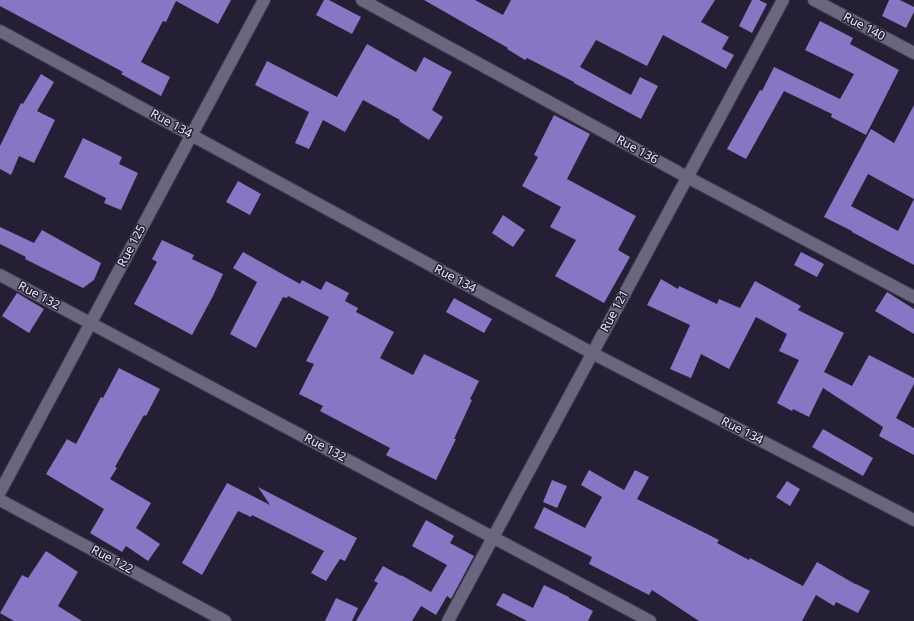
<!DOCTYPE html>
<html>
<head>
<meta charset="utf-8">
<style>
  body { margin:0 }
  canvas { display:block; background:#241f34 }
</style>
</head>
<body>
<canvas width="914" height="621"></canvas>
<script>
const ctx = document.querySelector('canvas').getContext('2d');
ctx.lineJoin = 'round';
function fill(path, color) {
  ctx.fillStyle = color;
  ctx.fill(path, 'evenodd');
}
function stroke(path, color, width, dash) {
  ctx.strokeStyle = color;
  ctx.lineWidth = width;
  ctx.lineCap = dash ? 'butt' : 'round';
  ctx.setLineDash(dash || []);
  ctx.stroke(path);
}
function label(font, color, halo, rows, align = 'center') {
  ctx.font = font + ' "Noto Sans",sans-serif';
  ctx.lineWidth = 3;
  ctx.setLineDash([]);
  ctx.textBaseline = 'middle';
  ctx.strokeStyle = halo;
  ctx.fillStyle = color;
  for (const [text, x, y, turn = 0] of rows) {
    ctx.save();
    ctx.translate(x, y);
    ctx.rotate((+turn || 0) * Math.PI / 180);
    ctx.textAlign = isNaN(turn) ? turn : align;
    if (halo) ctx.strokeText(text, 0, 0);
    ctx.fillText(text, 0, 0);
    ctx.restore();
  }
}
fill(new Path2D(`
  M 0,0 L 231,0 L 218,24 L 176,1 L 166,22 L 163,21 L 141,62 L 170,77 L 161,96 L 121,74 L 123,72 L 0,6 Z
  M 324,0 L 329,0 L 361,17 L 352,34 L 316,15 Z
  M 424,0 L 475,0 L 503,15 L 511,0 L 715,0 L 701,22 L 729,37 L 722,49 L 734,55 L 726,69 L 663,35 L 647,66 L 596,40 L 580,67 L 631,95 L 640,77 L 658,86 L 641,119 L 574,83 L 574,82 L 527,58 L 525,60 L 507,49 L 508,48 Z
  M 752,0 L 759,0 L 767,4 L 752,33 L 739,26 Z
  M 889,0 L 900,0 L 914,7 L 914,12 L 906,28 L 882,16 Z
  M 820,21 L 853,38 L 850,44 L 899,70 L 866,135 L 831,117 L 832,114 L 784,91 L 746,159 L 727,149 L 760,90 L 762,91 L 774,67 L 840,99 L 854,74 L 805,50 Z
  M 367,44 L 416,72 L 424,57 L 452,72 L 432,110 L 443,117 L 429,140 L 399,121 L 400,120 L 363,100 L 345,132 L 323,120 L 309,149 L 295,143 L 309,112 L 255,85 L 267,61 L 337,97 Z
  M 41,74 L 54,82 L 37,111 L 55,120 L 34,163 L 19,156 L 11,175 L 0,169 L 0,146 L 21,103 L 23,104 Z
  M 914,105 L 914,265 L 852,232 L 852,231 L 824,217 L 840,187 L 871,129 L 894,143 ZM 868,174 L 914,199 L 898,231 L 851,206 Z
  M 554,115 L 590,134 L 567,179 L 636,216 L 618,250 L 630,257 L 604,303 L 555,276 L 576,240 L 550,227 L 561,207 L 522,186 L 538,157 L 534,155 Z
  M 83,138 L 122,157 L 119,164 L 138,173 L 121,210 L 104,203 L 106,198 L 64,177 Z
  M 238,181 L 261,194 L 250,215 L 226,202 Z
  M 503,215 L 525,230 L 513,247 L 492,233 Z
  M 0,227 L 34,243 L 42,230 L 101,263 L 94,280 L 83,288 L 25,259 L 26,257 L 0,244 Z
  M 162,240 L 194,255 L 192,259 L 223,274 L 213,296 L 192,335 L 134,304 L 157,262 L 152,259 Z
  M 243,252 L 300,284 L 302,280 L 321,290 L 326,281 L 349,293 L 345,301 L 358,308 L 356,312 L 394,332 L 380,358 L 413,375 L 424,354 L 479,381 L 470,399 L 472,400 L 454,439 L 456,439 L 436,480 L 386,455 L 390,448 L 320,411 L 323,406 L 299,394 L 314,364 L 306,361 L 329,317 L 288,296 L 287,298 L 283,297 L 256,348 L 230,334 L 257,282 L 233,268 Z
  M 801,252 L 824,264 L 817,277 L 794,265 Z
  M 661,279 L 678,289 L 679,286 L 717,304 L 719,299 L 740,308 L 755,281 L 801,306 L 798,310 L 844,333 L 824,372 L 852,386 L 869,355 L 914,378 L 914,384 L 896,418 L 914,428 L 914,455 L 879,436 L 883,427 L 823,388 L 809,417 L 793,409 L 792,411 L 777,403 L 799,360 L 779,351 L 787,334 L 756,317 L 729,369 L 701,354 L 691,378 L 670,369 L 690,325 L 647,305 Z
  M 887,292 L 914,309 L 914,334 L 875,311 Z
  M 17,293 L 44,309 L 29,333 L 2,316 Z
  M 454,298 L 492,319 L 484,333 L 446,312 Z
  M 119,368 L 160,389 L 146,416 L 144,415 L 115,467 L 117,468 L 110,479 L 151,503 L 136,528 L 160,544 L 148,561 L 126,546 L 122,552 L 90,533 L 104,509 L 46,474 L 67,439 L 76,444 L 101,397 L 103,398 Z
  M 823,429 L 873,458 L 863,476 L 812,447 Z
  M 589,470 L 624,490 L 635,470 L 649,477 L 637,499 L 719,540 L 717,543 L 749,560 L 750,558 L 803,586 L 817,562 L 855,584 L 856,584 L 870,591 L 858,613 L 836,602 L 834,606 L 816,595 L 802,621 L 699,621 L 652,590 L 649,595 L 589,564 L 592,557 L 534,528 L 544,507 L 585,528 L 602,497 L 581,485 Z
  M 552,480 L 567,486 L 557,508 L 543,502 Z
  M 787,481 L 800,489 L 790,506 L 776,497 Z
  M 227,483 L 270,505 L 258,487 L 357,538 L 345,561 L 340,559 L 326,581 L 311,573 L 324,551 L 252,515 L 251,517 L 238,511 L 202,575 L 182,563 Z
  M 426,520 L 454,536 L 450,543 L 474,556 L 451,599 L 447,596 L 436,615 L 421,606 L 412,621 L 356,621 L 378,583 L 374,581 L 383,566 L 401,576 L 401,575 L 431,592 L 447,565 L 412,546 Z
  M 46,551 L 78,572 L 58,606 L 82,621 L 14,621 L 0,613 L 22,575 L 28,578 Z
  M 544,585 L 569,597 L 569,598 L 593,611 L 588,621 L 527,621 L 496,605 L 503,593 L 533,608 Z
  M 336,598 L 358,608 L 352,621 L 325,621 Z`), '#8875c3');
const street = new Path2D(`
  M 362,0 L 687,177 L 914,297
  M 814,0 L 914,53
  M 0,31 L 592,353 L 914,520
  M 0,275 L 650,621
  M 0,492 L 264,0
  M 0,500 L 225,621
  M 448,621 L 783,0`);
stroke(street, '#3e394b', 14);
stroke(street, '#6b667f', 12);
label('12px', '#eae7f6', '#241f34', [
  ["Rue 140",864,27,28],
  ["Rue 134",171,124,29],
  ["Rue 136",637,150,29],
  ["Rue 125",132,246,-62],
  ["Rue 134",455,279,28],
  ["Rue 132",39,296,28],
  ["Rue 121",615,311,-62],
  ["Rue 134",742,431,27],
  ["Rue 132",325,448,28],
  ["Rue 122",112,560,28]
]);
</script>
</body>
</html>
